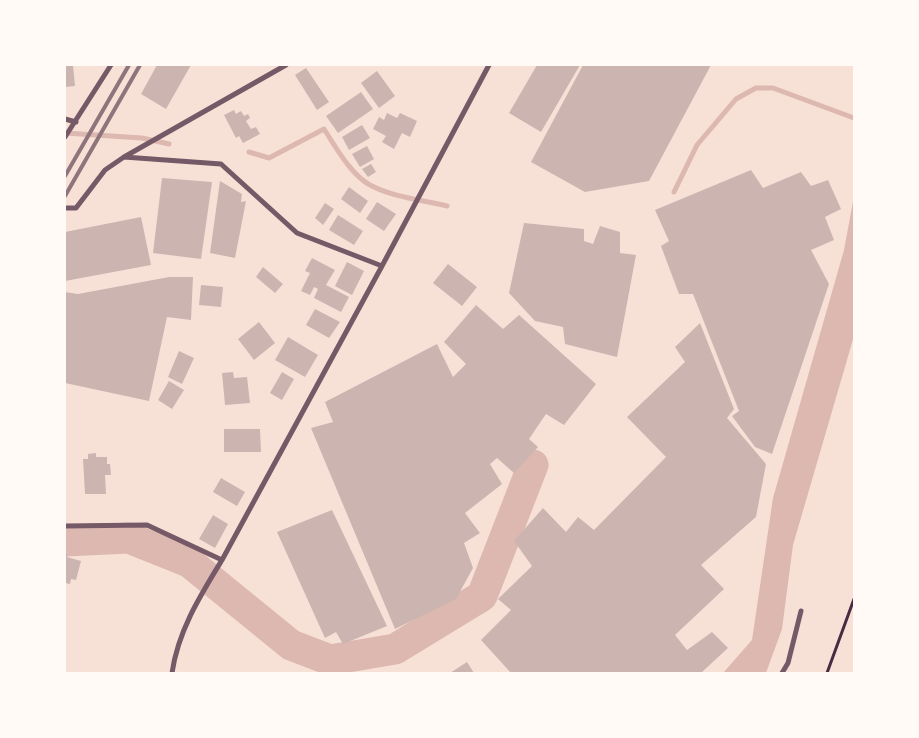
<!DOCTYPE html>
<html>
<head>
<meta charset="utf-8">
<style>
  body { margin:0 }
  #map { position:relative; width:919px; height:738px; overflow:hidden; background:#f7e1d7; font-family:"Times New Roman",serif }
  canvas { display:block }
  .frame { position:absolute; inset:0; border:66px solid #fffaf5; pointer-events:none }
</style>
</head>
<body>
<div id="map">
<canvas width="919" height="738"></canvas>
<div class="frame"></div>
</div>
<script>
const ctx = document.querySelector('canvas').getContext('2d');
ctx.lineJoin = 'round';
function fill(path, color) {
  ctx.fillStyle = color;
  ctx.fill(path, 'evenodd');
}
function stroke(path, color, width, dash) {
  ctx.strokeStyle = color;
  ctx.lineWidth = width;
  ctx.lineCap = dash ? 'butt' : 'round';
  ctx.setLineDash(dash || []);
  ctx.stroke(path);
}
fill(new Path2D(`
  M 854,196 L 854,336 L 793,545 L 782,629 L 766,673 L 723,673 L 752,640 L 773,498 L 844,250 Z`), '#dcb8b0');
stroke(new Path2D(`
  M 65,133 L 142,138 L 169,144
  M 249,152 L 269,158 L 324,129 C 335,146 351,175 370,185 C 392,197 422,200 447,206
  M 674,192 L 697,145 L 736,99 L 756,88 L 773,88 L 854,118`), '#dcb8b0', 5);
stroke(new Path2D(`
  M 65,541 L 129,538 L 189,562 L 291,645 L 330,660 L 395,649 L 482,596 L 533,465`), '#dcb8b0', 31);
fill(new Path2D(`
  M 65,65 L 73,65 L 75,86 L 65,87 Z
  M 157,65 L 191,65 L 166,109 L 141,94 Z
  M 537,65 L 580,65 L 541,132 L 509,113 Z
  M 583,65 L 711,65 L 649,181 L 585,192 L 531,162 Z
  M 306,68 L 329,102 L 317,110 L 295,75 Z
  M 377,71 L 395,96 L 379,108 L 361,83 Z
  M 361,92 L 373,109 L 338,133 L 326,116 Z
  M 234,110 L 236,114 L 241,111 L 244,116 L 248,114 L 250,118 L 246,121 L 251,129 L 256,127 L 260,134 L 243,143 L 239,136 L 236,138 L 224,115 Z
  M 387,113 L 397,118 L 400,113 L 417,121 L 410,137 L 402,133 L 394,149 L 382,142 L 386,136 L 373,129 L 379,117 L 384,120 Z
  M 362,125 L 370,138 L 349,150 L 342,137 Z
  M 367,146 L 374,159 L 360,167 L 352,154 Z
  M 371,164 L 376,172 L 368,177 L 362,169 Z
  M 751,170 L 763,188 L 801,172 L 811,186 L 828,180 L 841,209 L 825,217 L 834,240 L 811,250 L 829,284 L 772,454 L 755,447 L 732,416 L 739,411 L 693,294 L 679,294 L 661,246 L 669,241 L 655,210 Z
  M 162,178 L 212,182 L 201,259 L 153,253 Z
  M 220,181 L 242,194 L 241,202 L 246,201 L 235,258 L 210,253 Z
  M 349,187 L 368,201 L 360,213 L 341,199 Z
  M 377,202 L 396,214 L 384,231 L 366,219 Z
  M 325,203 L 334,209 L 323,225 L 315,218 Z
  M 338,215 L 363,231 L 354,245 L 329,230 Z
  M 141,217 L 151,265 L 65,281 L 65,232 Z
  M 524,223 L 584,229 L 584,241 L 593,244 L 600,226 L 620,232 L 620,253 L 636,255 L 617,357 L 565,344 L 563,327 L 535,321 L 509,293 Z
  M 312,258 L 335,270 L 326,285 L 349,297 L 341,312 L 314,298 L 318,289 L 314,287 L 310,295 L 301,291 L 310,273 L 305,271 Z
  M 347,262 L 364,271 L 352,295 L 335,286 Z
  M 448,264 L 477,287 L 462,306 L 433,283 Z
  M 263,267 L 283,284 L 275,293 L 256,277 Z
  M 169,277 L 193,277 L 191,320 L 167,317 L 149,401 L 65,383 L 65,292 L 78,294 Z
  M 201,285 L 223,287 L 221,307 L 199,305 Z
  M 476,305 L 503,329 L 519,315 L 596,384 L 564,425 L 546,414 L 529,439 L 538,447 L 514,473 L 497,458 L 490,464 L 502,484 L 465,513 L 480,533 L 464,543 L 473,568 L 456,599 L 395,629 L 311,428 L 333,422 L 325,402 L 437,344 L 453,377 L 466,364 L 444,342 Z
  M 315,309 L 340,322 L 329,338 L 306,325 Z
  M 259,322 L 275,343 L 254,360 L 238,339 Z
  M 700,323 L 734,409 L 727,418 L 766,464 L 756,517 L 701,565 L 724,589 L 675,635 L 687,650 L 712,632 L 728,648 L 701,673 L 511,673 L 481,640 L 511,610 L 498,599 L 532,566 L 514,541 L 543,508 L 566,532 L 578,517 L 594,530 L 666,457 L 627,417 L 685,362 L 675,347 Z
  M 288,337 L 318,355 L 305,377 L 275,360 Z
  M 179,351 L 194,358 L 182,384 L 168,377 Z
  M 233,372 L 234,378 L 247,377 L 250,403 L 225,405 L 222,373 Z
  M 282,372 L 294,379 L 282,400 L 270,393 Z
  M 169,381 L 184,390 L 172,409 L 158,400 Z
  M 224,429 L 260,429 L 261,452 L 224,452 Z
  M 96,453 L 96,457 L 107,457 L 107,464 L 110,464 L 111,475 L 105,475 L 106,494 L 85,494 L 83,459 L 88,459 L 88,454 Z
  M 221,478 L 245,492 L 237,506 L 213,492 Z
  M 332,510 L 387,626 L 343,644 L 336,632 L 325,638 L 277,532 Z
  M 213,515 L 228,524 L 215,548 L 199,539 Z
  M 65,553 L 67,554 L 67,557 L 81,561 L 76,580 L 71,579 L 70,584 L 65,583 Z
  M 467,662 L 474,673 L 450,673 Z`), '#ccb4b1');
stroke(new Path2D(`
  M 827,673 L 854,599`), '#4a2c40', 3);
stroke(new Path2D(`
  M 65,119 L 76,122
  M 65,137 L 111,65
  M 124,157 L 221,164 L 297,233 L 382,266
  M 65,208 L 76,208 L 105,170 L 124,157 L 286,65
  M 65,526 L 147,525 L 222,560
  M 172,673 C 178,631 200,596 222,560 L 382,266 L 489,65
  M 782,673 L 788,663 L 801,611`), '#755966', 5);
stroke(new Path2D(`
  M 65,176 L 129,65
  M 65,196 L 140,65`), '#8f747c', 4);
</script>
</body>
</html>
